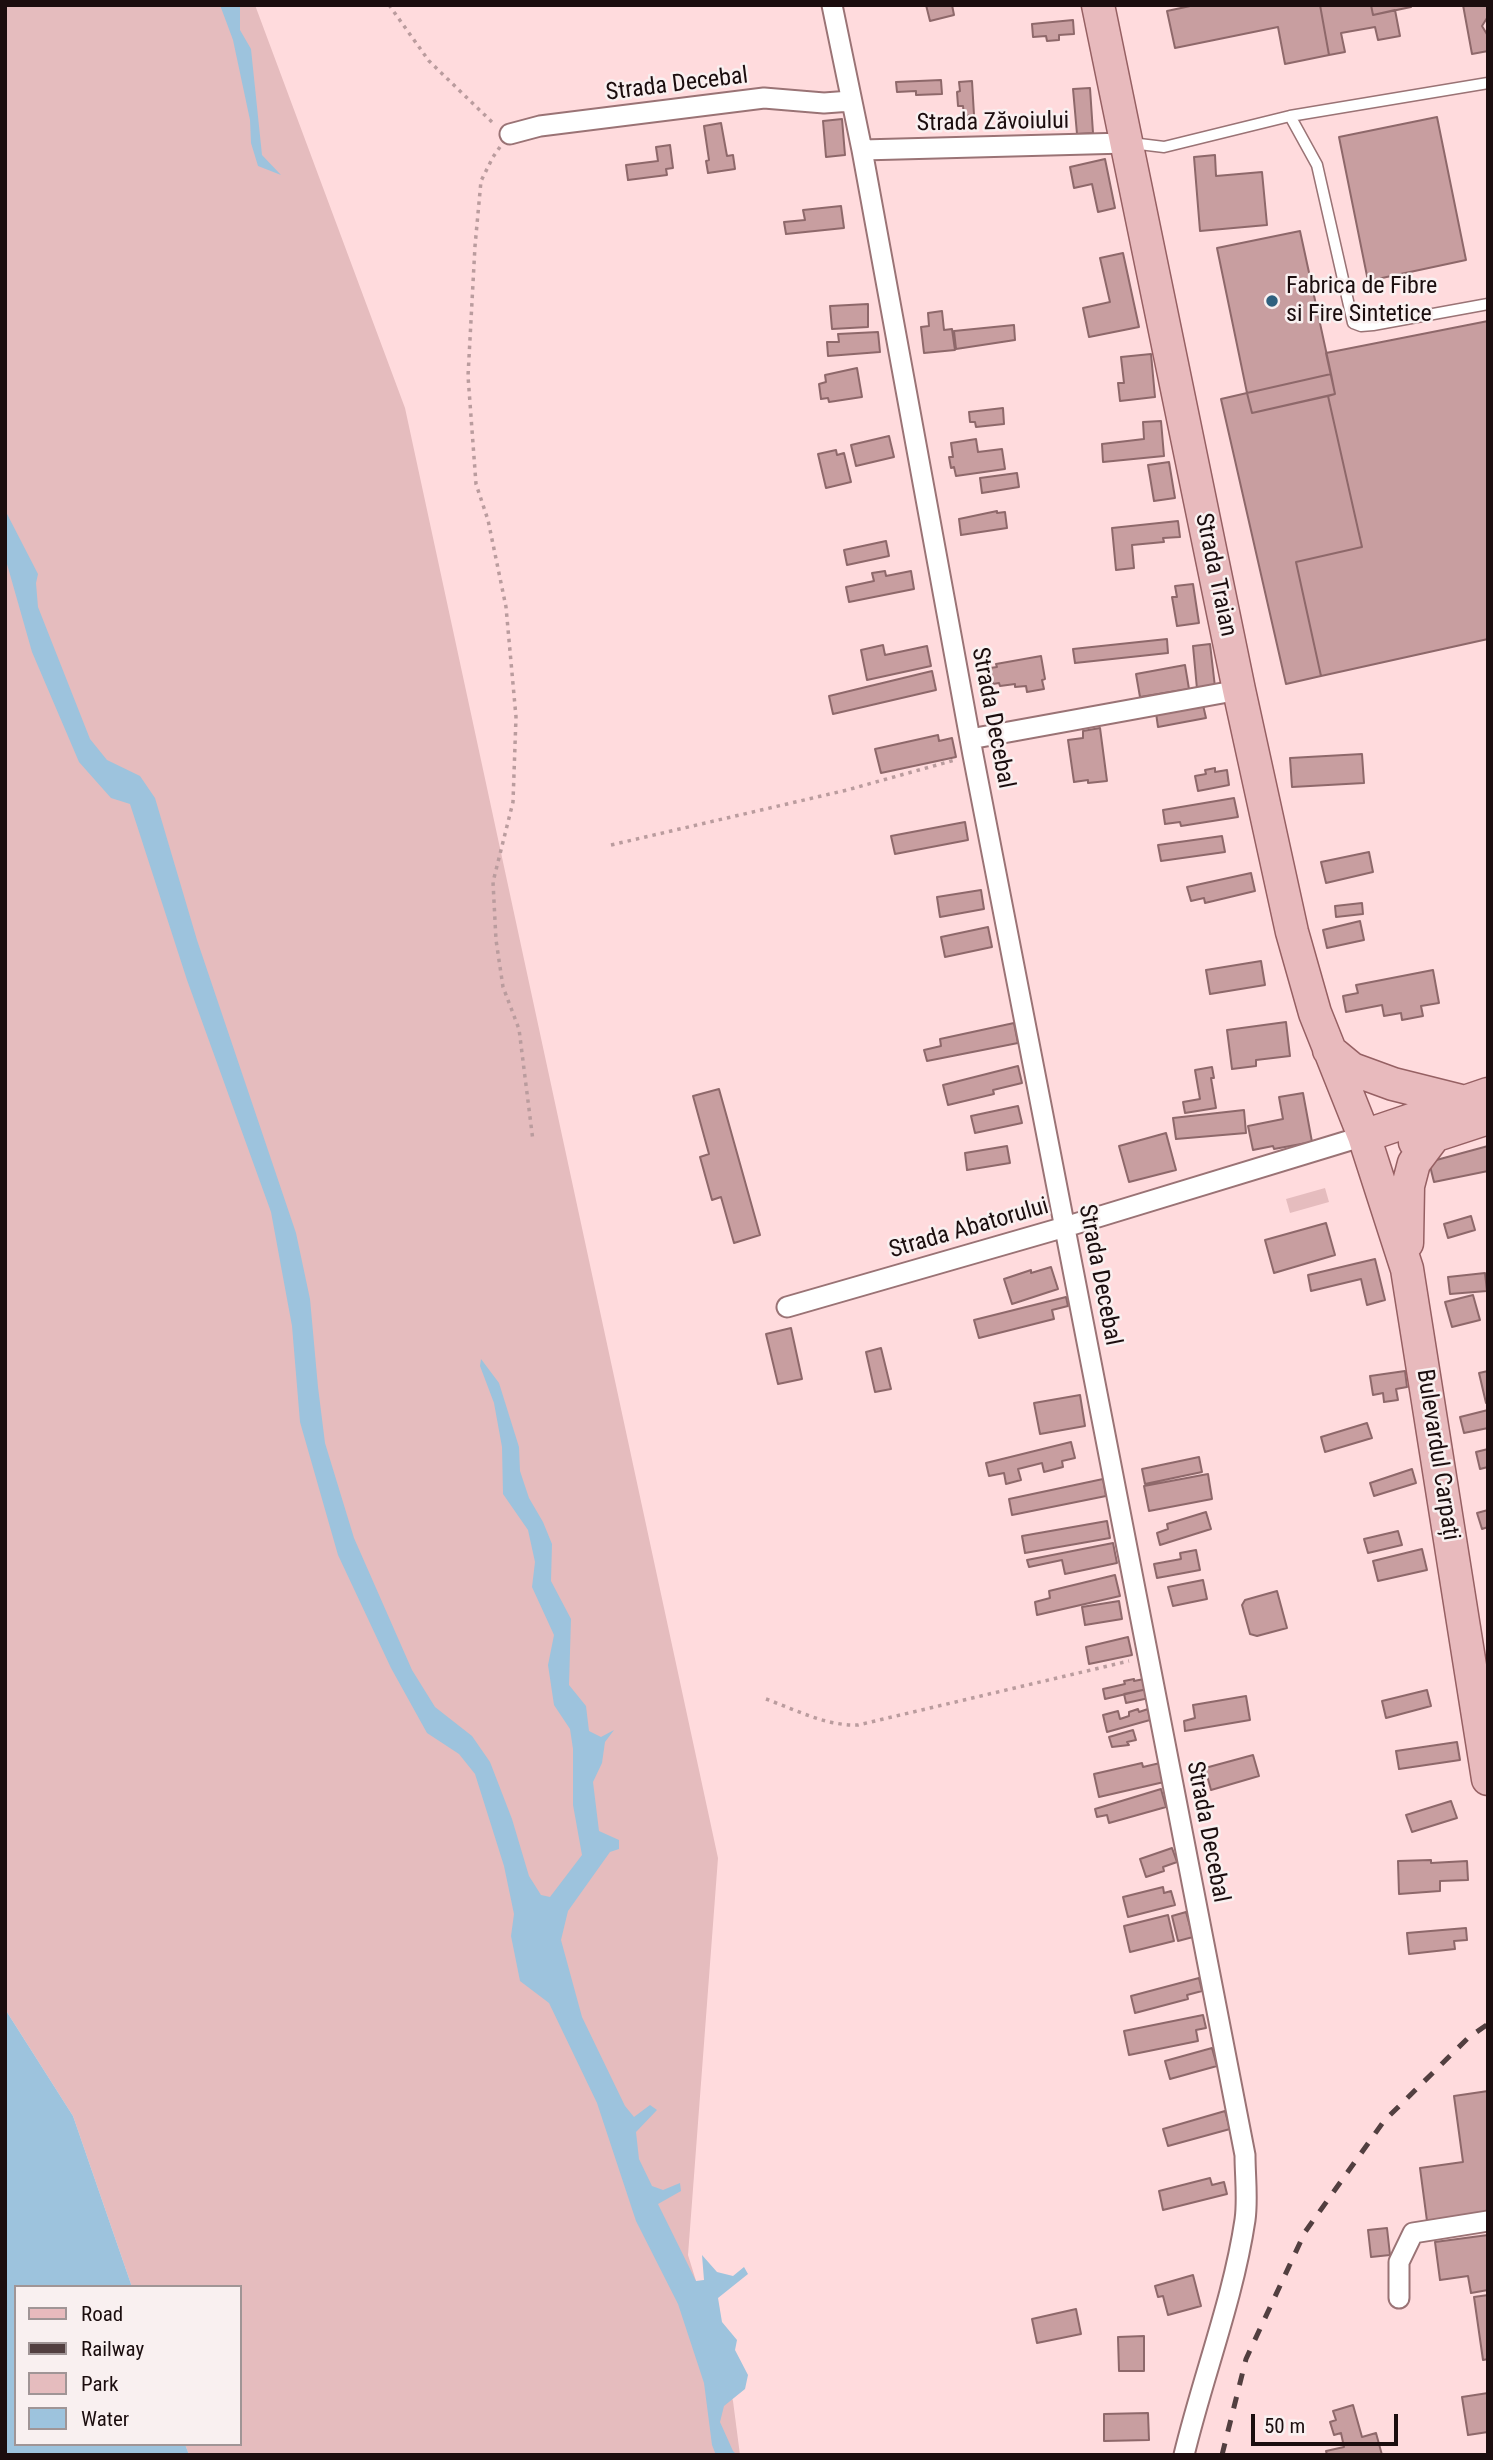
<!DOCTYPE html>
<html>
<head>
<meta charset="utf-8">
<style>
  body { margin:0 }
  #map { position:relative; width:1493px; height:2460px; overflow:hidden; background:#ffdbdd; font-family:"Roboto Condensed",sans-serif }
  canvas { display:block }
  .frame { position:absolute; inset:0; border:7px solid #1b0d0e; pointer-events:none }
  .legend { position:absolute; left:14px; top:2285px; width:228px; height:161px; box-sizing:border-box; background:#f9f0f0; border:2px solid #a09596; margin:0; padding:9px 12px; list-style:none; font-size:21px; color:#1b0d0e }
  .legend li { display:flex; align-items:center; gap:14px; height:35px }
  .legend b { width:35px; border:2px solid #a09596 }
  .scale { position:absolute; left:1251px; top:2414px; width:147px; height:32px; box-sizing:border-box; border:4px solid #1b0d0e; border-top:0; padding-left:9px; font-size:21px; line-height:24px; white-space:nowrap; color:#1b0d0e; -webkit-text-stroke:5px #f9f0f0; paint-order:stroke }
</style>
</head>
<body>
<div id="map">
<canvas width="1493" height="2460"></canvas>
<div class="frame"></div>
<ul class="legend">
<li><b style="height:9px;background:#e8babd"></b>Road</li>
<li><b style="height:9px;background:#523f40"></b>Railway</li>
<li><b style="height:19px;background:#e5bcbe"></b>Park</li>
<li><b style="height:19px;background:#9dc3dd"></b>Water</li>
</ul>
<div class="scale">50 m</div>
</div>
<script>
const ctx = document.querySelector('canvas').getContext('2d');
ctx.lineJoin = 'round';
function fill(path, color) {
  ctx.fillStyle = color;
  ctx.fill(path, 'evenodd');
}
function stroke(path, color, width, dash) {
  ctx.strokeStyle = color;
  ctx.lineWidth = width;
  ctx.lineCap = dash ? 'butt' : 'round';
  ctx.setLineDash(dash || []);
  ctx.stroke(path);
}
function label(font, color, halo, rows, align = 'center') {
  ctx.font = font + ' "Roboto Condensed",sans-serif';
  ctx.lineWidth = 5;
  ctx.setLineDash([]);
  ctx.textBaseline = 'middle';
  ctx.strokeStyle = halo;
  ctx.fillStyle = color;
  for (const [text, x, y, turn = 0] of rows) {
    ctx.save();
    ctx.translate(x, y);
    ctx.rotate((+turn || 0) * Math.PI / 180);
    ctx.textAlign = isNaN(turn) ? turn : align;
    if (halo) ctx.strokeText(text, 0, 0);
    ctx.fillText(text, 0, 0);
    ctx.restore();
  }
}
fill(new Path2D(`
  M 5,5 L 255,5 L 405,408 L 718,1858 L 688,2255 L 733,2401 L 740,2455 L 189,2455 L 185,2444 L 240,2444 L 240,2287 L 132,2287 L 73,2116 L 5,2009 Z
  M 1325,1188 L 1329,1202 L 1290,1213 L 1286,1199 Z`), '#e5bcbe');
fill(new Path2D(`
  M 220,5 L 240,5 L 240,30 L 251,49 L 262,155 L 281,175 L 258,166 L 251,143 L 250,120 L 233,40 Z
  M 5,510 L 38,574 L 36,583 L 38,607 L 90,739 L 107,760 L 140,776 L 155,798 L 197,940 L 296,1233 L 310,1299 L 318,1387 L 325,1443 L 354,1538 L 412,1670 L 435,1707 L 472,1736 L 490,1762 L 512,1819 L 529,1876 L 541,1895 L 550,1897 L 582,1855 L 573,1805 L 573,1749 L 570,1729 L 554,1705 L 548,1665 L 554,1635 L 532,1587 L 535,1562 L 528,1530 L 503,1494 L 502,1447 L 494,1403 L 480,1366 L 481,1359 L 499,1383 L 519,1447 L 520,1471 L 529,1498 L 543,1522 L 552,1544 L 551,1581 L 571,1619 L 569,1685 L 586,1706 L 589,1731 L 601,1737 L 614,1730 L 605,1742 L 602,1763 L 593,1782 L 599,1831 L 619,1840 L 619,1849 L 610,1852 L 568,1911 L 561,1940 L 582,2017 L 625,2106 L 634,2117 L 650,2105 L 657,2110 L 636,2132 L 639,2159 L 652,2186 L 663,2190 L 680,2183 L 681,2191 L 658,2204 L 696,2281 L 704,2280 L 702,2255 L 717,2272 L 733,2276 L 744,2267 L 748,2274 L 718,2298 L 722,2322 L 737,2340 L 735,2350 L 748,2375 L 745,2389 L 724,2406 L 720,2422 L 733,2451 L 737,2455 L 716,2455 L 712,2445 L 704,2383 L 678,2304 L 636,2221 L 597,2103 L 549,2003 L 520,1981 L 511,1936 L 514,1914 L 504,1866 L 475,1774 L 459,1754 L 427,1733 L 391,1668 L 338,1555 L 300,1422 L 292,1326 L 271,1212 L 187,980 L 130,804 L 111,798 L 79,762 L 32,652 L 5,557 Z
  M 5,2009 L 73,2116 L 132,2287 L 16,2287 L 16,2444 L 185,2444 L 189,2455 L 5,2455 Z`), '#9dc3dd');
const building = new Path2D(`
  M 926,5 L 952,5 L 954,15 L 930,21 Z
  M 1195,5 L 1320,5 L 1329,55 L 1285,64 L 1278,27 L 1175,48 L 1167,11 Z
  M 1320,5 L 1371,5 L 1373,15 L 1395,10 L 1400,36 L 1378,40 L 1375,27 L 1341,33 L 1345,52 L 1329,55 Z
  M 1371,5 L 1410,5 L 1411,7 L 1373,15 Z
  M 1463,5 L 1488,5 L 1488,51 L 1472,54 Z
  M 1487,18 L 1488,18 L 1488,36 L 1482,26 Z
  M 1073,20 L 1074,34 L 1059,35 L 1059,40 L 1047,41 L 1046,36 L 1033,37 L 1032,24 Z
  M 941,80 L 942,94 L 916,95 L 916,91 L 897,92 L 896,82 Z
  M 972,81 L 974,115 L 964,116 L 963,106 L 958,106 L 957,92 L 960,91 L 959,82 Z
  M 1090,88 L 1093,133 L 1077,134 L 1073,89 Z
  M 1437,117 L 1466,260 L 1368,281 L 1339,137 Z
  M 842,119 L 845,155 L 826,157 L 823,121 Z
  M 721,123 L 727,156 L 733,155 L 735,169 L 708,173 L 706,161 L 709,160 L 704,126 Z
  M 670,145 L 673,168 L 666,169 L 667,175 L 628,180 L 626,165 L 658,161 L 656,147 Z
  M 1215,155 L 1216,176 L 1262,172 L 1267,225 L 1200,231 L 1194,157 Z
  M 1105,159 L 1115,208 L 1098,212 L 1092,184 L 1074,188 L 1070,167 Z
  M 841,206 L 844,228 L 786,234 L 784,222 L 805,220 L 803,210 Z
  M 1300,231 L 1331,374 L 1247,393 L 1217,248 Z
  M 1123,253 L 1139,327 L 1089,337 L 1083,308 L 1110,302 L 1100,258 Z
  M 868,304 L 868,327 L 832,329 L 830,306 Z
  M 942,311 L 944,330 L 952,329 L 955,350 L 924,353 L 921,327 L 929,326 L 928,313 Z
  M 1488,321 L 1488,639 L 1321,676 L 1296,562 L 1362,547 L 1328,396 L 1335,394 L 1326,353 Z
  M 1014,325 L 1015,340 L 956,349 L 954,331 Z
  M 878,332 L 880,352 L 828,356 L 827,342 L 839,342 L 838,334 Z
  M 1151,354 L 1155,397 L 1120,401 L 1118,383 L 1124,383 L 1121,357 Z
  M 857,368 L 862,397 L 829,402 L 828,398 L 821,399 L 819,384 L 826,382 L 825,375 Z
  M 1331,374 L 1335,394 L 1252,413 L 1247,393 Z
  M 1247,393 L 1252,413 L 1328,396 L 1362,547 L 1296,562 L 1321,676 L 1286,684 L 1221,399 Z
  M 1003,408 L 1004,424 L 976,427 L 975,422 L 970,422 L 969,412 Z
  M 1161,421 L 1164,456 L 1103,462 L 1102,444 L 1144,439 L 1143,422 Z
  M 889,436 L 894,457 L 856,466 L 851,445 Z
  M 976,439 L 978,452 L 1002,449 L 1005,469 L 956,476 L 954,467 L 951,468 L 949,457 L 953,457 L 951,443 Z
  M 836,450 L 837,455 L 844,453 L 851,482 L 826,488 L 818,454 Z
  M 1169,462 L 1175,498 L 1154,501 L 1148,465 Z
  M 1017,473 L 1019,487 L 982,493 L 980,478 Z
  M 997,511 L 997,513 L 1005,512 L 1007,528 L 961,535 L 959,519 Z
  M 1178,521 L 1180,537 L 1163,538 L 1164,542 L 1132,545 L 1134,568 L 1116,570 L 1112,528 Z
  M 886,541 L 889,556 L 847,565 L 844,550 Z
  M 885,571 L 886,576 L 911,571 L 914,589 L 849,602 L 846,587 L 874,581 L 872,573 Z
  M 1193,584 L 1199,623 L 1177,626 L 1172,597 L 1177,597 L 1175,586 Z
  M 1167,639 L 1168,653 L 1075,663 L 1073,649 Z
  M 1210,644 L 1215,687 L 1197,689 L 1193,646 Z
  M 883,645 L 885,655 L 927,646 L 931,666 L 867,680 L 861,650 Z
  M 1041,656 L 1045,679 L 1042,680 L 1044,689 L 1027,692 L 1026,686 L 1015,687 L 1015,684 L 1000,686 L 999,683 L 993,684 L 990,668 L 997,667 L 996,664 Z
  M 1185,665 L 1189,689 L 1140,697 L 1136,674 Z
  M 932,671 L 936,690 L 833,714 L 829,696 Z
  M 1203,705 L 1206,718 L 1158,727 L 1156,713 Z
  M 1100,728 L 1107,781 L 1088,783 L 1088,780 L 1074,782 L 1068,740 L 1083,738 L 1083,731 Z
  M 938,735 L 939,741 L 952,738 L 956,757 L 881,773 L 875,749 Z
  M 1362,754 L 1364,783 L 1292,787 L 1290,758 Z
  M 1215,768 L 1215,772 L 1227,770 L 1229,785 L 1198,791 L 1195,776 L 1206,774 L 1205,770 Z
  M 1234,798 L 1238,817 L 1181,826 L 1180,822 L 1165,824 L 1163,810 Z
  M 965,822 L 968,840 L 895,854 L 891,836 Z
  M 1222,836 L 1225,852 L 1161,861 L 1158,845 Z
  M 1369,852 L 1373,872 L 1326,883 L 1321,862 Z
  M 1251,873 L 1255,891 L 1205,903 L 1204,898 L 1191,901 L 1187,887 Z
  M 981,890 L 984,909 L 940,917 L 937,897 Z
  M 1362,903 L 1363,914 L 1336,917 L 1335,906 Z
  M 1360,921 L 1364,940 L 1327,948 L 1323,930 Z
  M 988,927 L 992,947 L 945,957 L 941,937 Z
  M 1261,961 L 1265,985 L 1210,994 L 1206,970 Z
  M 1433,970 L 1439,1003 L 1421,1006 L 1423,1016 L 1402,1020 L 1401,1013 L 1384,1016 L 1382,1005 L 1346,1012 L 1343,996 L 1358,993 L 1356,985 Z
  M 1286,1022 L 1290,1056 L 1256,1060 L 1256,1066 L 1232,1069 L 1227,1030 Z
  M 1014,1023 L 1018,1043 L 927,1061 L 924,1050 L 941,1046 L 940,1039 Z
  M 1018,1066 L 1022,1083 L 993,1090 L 994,1094 L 948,1105 L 943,1085 Z
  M 1212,1067 L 1214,1078 L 1211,1078 L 1216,1108 L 1185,1113 L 1183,1102 L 1200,1099 L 1195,1070 Z
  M 719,1089 L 760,1235 L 734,1243 L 721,1197 L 712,1200 L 700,1157 L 709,1154 L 693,1096 Z
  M 1303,1093 L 1312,1142 L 1274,1149 L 1273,1146 L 1253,1150 L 1248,1126 L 1283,1119 L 1279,1097 Z
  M 1018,1106 L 1022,1123 L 975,1133 L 971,1116 Z
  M 1244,1110 L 1246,1133 L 1176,1139 L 1173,1118 Z
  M 1166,1133 L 1176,1170 L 1129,1182 L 1119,1146 Z
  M 1007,1146 L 1010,1163 L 967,1170 L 965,1153 Z
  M 1488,1146 L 1488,1171 L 1434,1182 L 1429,1162 Z
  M 1471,1216 L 1475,1230 L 1448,1238 L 1444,1224 Z
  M 1326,1223 L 1335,1255 L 1274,1273 L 1265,1240 Z
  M 1375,1259 L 1385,1300 L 1367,1305 L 1361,1279 L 1311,1291 L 1308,1275 Z
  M 1051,1267 L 1058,1289 L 1012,1304 L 1004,1279 L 1031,1270 L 1031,1273 Z
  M 1485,1273 L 1487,1291 L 1450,1294 L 1448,1277 Z
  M 1473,1295 L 1480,1320 L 1452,1327 L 1445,1302 Z
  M 1066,1297 L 1068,1306 L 1052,1310 L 1054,1319 L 979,1338 L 974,1320 Z
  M 791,1328 L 802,1379 L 778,1384 L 766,1334 Z
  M 881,1348 L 891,1389 L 875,1392 L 866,1352 Z
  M 1405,1371 L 1407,1387 L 1396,1389 L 1398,1400 L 1384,1402 L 1383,1393 L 1373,1395 L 1370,1376 Z
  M 1488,1371 L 1488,1403 L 1486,1403 L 1479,1373 Z
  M 1080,1395 L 1085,1426 L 1040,1434 L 1034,1403 Z
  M 1488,1410 L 1488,1428 L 1464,1433 L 1460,1417 Z
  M 1367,1423 L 1372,1438 L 1325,1452 L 1321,1437 Z
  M 1071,1442 L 1075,1458 L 1062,1461 L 1063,1467 L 1044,1472 L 1042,1463 L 1018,1469 L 1021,1480 L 1006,1484 L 1004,1473 L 989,1476 L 986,1463 Z
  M 1488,1449 L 1488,1467 L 1480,1469 L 1476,1452 Z
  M 1199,1457 L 1202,1472 L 1145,1484 L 1142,1469 Z
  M 1412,1469 L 1416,1483 L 1374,1496 L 1370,1483 Z
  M 1208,1474 L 1212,1499 L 1149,1511 L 1144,1486 Z
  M 1103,1479 L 1106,1496 L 1012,1515 L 1009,1499 Z
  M 1488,1510 L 1488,1527 L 1482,1529 L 1477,1513 Z
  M 1206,1512 L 1211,1529 L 1160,1545 L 1157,1533 L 1168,1529 L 1167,1524 Z
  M 1107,1521 L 1110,1538 L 1025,1553 L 1022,1536 Z
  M 1398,1531 L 1402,1545 L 1368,1553 L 1364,1539 Z
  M 1113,1543 L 1117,1563 L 1065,1574 L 1062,1560 L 1029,1567 L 1027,1560 Z
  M 1422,1549 L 1427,1570 L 1378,1581 L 1373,1561 Z
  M 1196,1550 L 1200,1570 L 1157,1578 L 1154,1564 L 1181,1559 L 1180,1553 Z
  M 1115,1575 L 1120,1596 L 1037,1615 L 1035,1602 L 1050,1598 L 1049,1591 Z
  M 1203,1580 L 1207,1599 L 1173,1606 L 1168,1587 Z
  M 1277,1591 L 1287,1628 L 1257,1636 L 1250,1634 L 1242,1605 L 1245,1600 Z
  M 1119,1601 L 1122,1619 L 1085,1625 L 1082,1607 Z
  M 1128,1637 L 1132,1655 L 1089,1664 L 1086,1647 Z
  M 1134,1679 L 1134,1681 L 1144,1679 L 1147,1689 L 1105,1699 L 1103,1689 L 1125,1684 L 1124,1681 Z
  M 1147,1689 L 1149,1698 L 1126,1703 L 1124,1694 Z
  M 1427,1690 L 1431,1706 L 1386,1718 L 1382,1701 Z
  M 1246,1696 L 1250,1720 L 1185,1731 L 1184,1721 L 1195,1718 L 1193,1705 Z
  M 1138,1709 L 1139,1712 L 1148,1709 L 1150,1720 L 1107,1732 L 1103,1715 L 1118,1711 L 1120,1719 L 1129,1716 L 1129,1712 Z
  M 1133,1730 L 1136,1740 L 1127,1742 L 1129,1745 L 1112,1747 L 1109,1737 Z
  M 1457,1742 L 1460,1760 L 1399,1769 L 1396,1751 Z
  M 1253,1755 L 1259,1776 L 1211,1790 L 1205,1768 Z
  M 1142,1763 L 1143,1767 L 1160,1763 L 1164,1782 L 1099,1797 L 1094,1774 Z
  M 1161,1789 L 1166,1807 L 1109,1823 L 1107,1815 L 1097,1817 L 1095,1809 Z
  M 1451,1801 L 1457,1818 L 1412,1832 L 1406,1815 Z
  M 1172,1848 L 1177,1862 L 1163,1867 L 1164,1871 L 1146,1877 L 1140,1859 Z
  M 1431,1860 L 1431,1863 L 1467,1861 L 1468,1880 L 1440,1881 L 1440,1891 L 1399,1894 L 1398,1861 Z
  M 1163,1887 L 1164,1893 L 1171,1891 L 1175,1905 L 1128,1917 L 1123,1897 Z
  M 1186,1912 L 1193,1937 L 1178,1941 L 1172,1916 Z
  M 1168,1915 L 1174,1941 L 1130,1952 L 1124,1926 Z
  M 1466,1928 L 1467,1940 L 1454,1941 L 1455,1949 L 1409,1954 L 1407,1933 Z
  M 1199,1978 L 1202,1991 L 1187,1995 L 1188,1999 L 1135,2013 L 1131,1996 Z
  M 1203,2015 L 1206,2028 L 1196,2030 L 1198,2041 L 1129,2055 L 1124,2031 Z
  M 1212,2048 L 1217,2066 L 1170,2079 L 1165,2061 Z
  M 1488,2091 L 1488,2212 L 1427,2221 L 1420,2168 L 1463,2162 L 1454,2096 Z
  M 1225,2111 L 1230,2129 L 1168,2146 L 1163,2129 Z
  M 1210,2178 L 1212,2185 L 1224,2182 L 1227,2194 L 1163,2210 L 1159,2191 Z
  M 1387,2228 L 1390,2255 L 1371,2257 L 1368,2230 Z
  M 1488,2235 L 1488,2290 L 1471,2293 L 1468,2276 L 1440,2280 L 1435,2242 Z
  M 1193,2275 L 1201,2306 L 1168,2315 L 1163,2296 L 1158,2297 L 1155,2286 Z
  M 1488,2295 L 1488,2359 L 1483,2360 L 1474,2297 Z
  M 1076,2309 L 1081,2334 L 1037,2343 L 1032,2319 Z
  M 1144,2336 L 1144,2371 L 1119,2371 L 1118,2337 Z
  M 1488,2393 L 1488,2432 L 1468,2435 L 1462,2397 Z
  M 1353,2405 L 1362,2437 L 1376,2433 L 1382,2455 L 1327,2455 L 1326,2451 L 1344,2447 L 1341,2433 L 1334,2435 L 1330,2422 L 1336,2420 L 1333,2411 Z
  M 1148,2413 L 1149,2440 L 1104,2441 L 1104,2414 Z`);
fill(building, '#c89ea0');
stroke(building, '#8e686a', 2);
const lane = new Path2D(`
  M 1290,116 L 1317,165 L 1353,323 L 1361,326 L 1373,325 L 1488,304
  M 1131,143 L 1164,147 L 1290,116 L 1488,83`);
const street = new Path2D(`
  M 832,5 L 862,150 L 973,755 L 1245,2155 C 1245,2176 1248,2199 1245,2220 C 1233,2300 1203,2376 1184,2455
  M 510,134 L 540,126 L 764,98 L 824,103 L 851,101
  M 862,150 L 1126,143
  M 970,739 L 1239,690
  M 787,1307 L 1065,1227 L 1364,1136
  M 1399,2298 L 1399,2262 L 1413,2233 L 1488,2221`);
const primary = new Path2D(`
  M 1098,5 L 1239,690 L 1292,932 L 1315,1013 L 1364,1136 L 1407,1269 L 1488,1779
  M 1329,1050 L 1352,1069 L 1393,1084 L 1465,1102
  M 1364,1136 L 1488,1094
  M 1415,1142 L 1488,1118
  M 1407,1243 L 1408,1186 L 1414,1163 L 1435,1135`);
stroke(lane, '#9a7375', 13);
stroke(street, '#9a7375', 23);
stroke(primary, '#966063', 35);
stroke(new Path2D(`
  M 389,5 L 429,61 L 494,124
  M 500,147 L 493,157 L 481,181 L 475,246 L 468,376 L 476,484 L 488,520 L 506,607 L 516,717 L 513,802 L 493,882 L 496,940 L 503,987 L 519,1029 L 533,1141
  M 611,845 L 847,790 L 955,760
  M 766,1699 C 796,1710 826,1726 858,1725 L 1129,1661`), '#ba9c9e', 3.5, [3.5, 5]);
stroke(lane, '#fff', 10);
stroke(street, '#fff', 19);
stroke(primary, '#e8babd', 32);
stroke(new Path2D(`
  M 1222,2455 L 1246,2359 L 1305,2232 L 1384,2121 L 1468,2038 L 1488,2024`), '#523f40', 5, [12, 12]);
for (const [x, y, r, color] of [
  [1272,301,7,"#2f607e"]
]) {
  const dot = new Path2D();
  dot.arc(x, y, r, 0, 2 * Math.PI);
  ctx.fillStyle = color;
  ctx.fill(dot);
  stroke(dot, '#f9f0f0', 2.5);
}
label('24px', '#1b0d0e', '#f9f0f0', [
  ["Strada Decebal",677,85,-7],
  ["Strada Zăvoiului",993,123,-1],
  ["Strada Traian",1215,575,78],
  ["Strada Decebal",992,718,79],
  ["Strada Abatorului",969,1229,-16],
  ["Strada Decebal",1099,1275,79],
  ["Bulevardul Carpați",1437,1455,81],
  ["Strada Decebal",1207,1832,79]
]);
label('24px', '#1b0d0e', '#f9f0f0', [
  ["Fabrica de Fibre",1286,287],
  ["si Fire Sintetice",1286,315]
], 'left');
</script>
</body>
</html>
